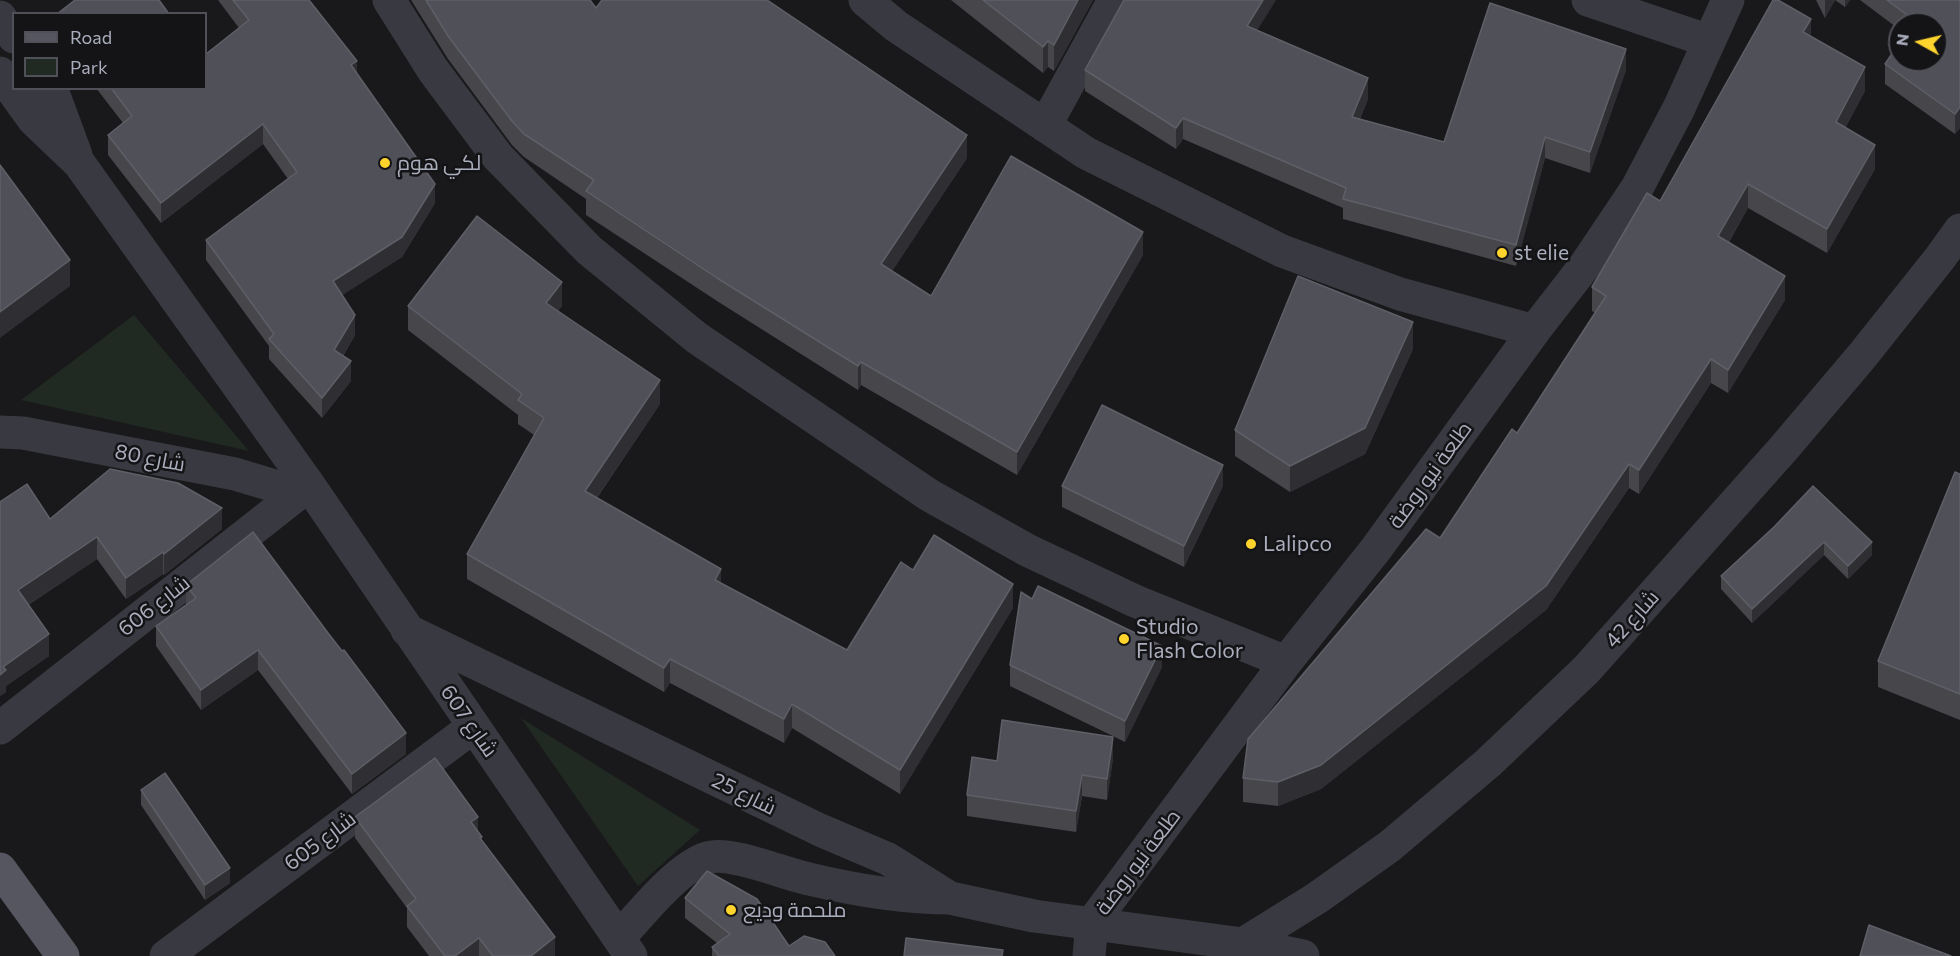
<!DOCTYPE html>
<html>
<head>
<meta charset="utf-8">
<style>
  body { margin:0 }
  #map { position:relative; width:1960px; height:956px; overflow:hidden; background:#19191b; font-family:Commissioner,sans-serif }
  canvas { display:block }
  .legend { position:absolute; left:12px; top:12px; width:195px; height:78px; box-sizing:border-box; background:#141416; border:2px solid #505158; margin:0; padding:8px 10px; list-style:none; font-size:18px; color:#aaadbc }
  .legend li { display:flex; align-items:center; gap:12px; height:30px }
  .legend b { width:30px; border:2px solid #505158 }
  .north { position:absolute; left:1888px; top:12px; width:60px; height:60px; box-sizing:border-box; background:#141416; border:2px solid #505158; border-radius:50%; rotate:278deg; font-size:16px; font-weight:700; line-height:24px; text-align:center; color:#aaadbc }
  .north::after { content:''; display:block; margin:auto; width:21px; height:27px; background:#ffd42d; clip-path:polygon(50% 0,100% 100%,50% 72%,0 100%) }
</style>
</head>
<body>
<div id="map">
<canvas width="1960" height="956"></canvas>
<ul class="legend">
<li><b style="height:8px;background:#555660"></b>Road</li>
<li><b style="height:16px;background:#202a22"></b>Park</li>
</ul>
<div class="north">N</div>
</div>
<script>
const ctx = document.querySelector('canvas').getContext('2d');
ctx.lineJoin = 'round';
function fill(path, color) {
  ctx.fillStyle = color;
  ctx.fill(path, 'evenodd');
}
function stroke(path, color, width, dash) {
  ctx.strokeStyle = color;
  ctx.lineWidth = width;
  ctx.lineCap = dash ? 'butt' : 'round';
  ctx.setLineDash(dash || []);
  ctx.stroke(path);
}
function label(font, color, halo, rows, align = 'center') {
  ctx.font = font + ' Commissioner,Cairo,sans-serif';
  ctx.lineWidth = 5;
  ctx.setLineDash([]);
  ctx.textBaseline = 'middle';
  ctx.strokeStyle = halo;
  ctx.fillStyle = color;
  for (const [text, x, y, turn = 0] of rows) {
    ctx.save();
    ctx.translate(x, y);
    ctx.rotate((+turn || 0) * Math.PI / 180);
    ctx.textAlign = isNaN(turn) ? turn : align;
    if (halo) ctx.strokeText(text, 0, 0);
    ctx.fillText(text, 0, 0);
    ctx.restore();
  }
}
fill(new Path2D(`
  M 134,315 L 249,451 L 21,400 Z
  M 521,718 L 700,830 L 638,886 Z`), '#202a22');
stroke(new Path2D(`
  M 389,0 L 433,70 L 498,157 L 589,250 L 697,338 L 929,495 L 1027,550 L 1135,601 L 1286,662
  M 865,0 L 896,26 L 1086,153 L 1282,251 L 1400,294 L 1534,331
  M 1588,0 L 1709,41
  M 0,17 L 14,37
  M 0,73 L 33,119 L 79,163 L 309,485 L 631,956
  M 49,88 L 55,98 L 76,155
  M 1045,126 L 1114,0
  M 0,432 L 23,433 L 235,474 L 298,493
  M 407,630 L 820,830 L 888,859 L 950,898 L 1034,916 L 1243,944 L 1303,956
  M 0,728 L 309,485
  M 1092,923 L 1286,662 L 1376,549 L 1534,331 L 1586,264 L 1637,188 L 1679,108 L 1728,0
  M 619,938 C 640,915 678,867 707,858 C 729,850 784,874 809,879 C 855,890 903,898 950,898
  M 1243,944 L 1317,898 L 1390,846 L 1488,763 L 1586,670 L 1784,448 L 1862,356 L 1940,258 L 1960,230
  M 166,956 L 473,727
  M 1089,956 L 1092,923`), '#393941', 33);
stroke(new Path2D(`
  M 0,869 L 63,956`), '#555660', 33);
fill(new Path2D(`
  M 218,0 L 309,0 L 357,73 L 435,203 L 402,257 L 342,295 L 355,335 L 343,356 L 351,381 L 322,418 L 269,359 L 269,346 L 206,260 L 206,240 L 288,179 L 263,144 L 161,223 L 108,155 L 108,135 L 123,123 L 96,88 L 206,88 L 239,28 Z
  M 411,0 L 590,0 L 596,8 L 967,158 L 892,271 L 931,296 L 1143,255 L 1017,475 L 861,385 L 858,390 L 717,301 L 586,215 L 586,199 L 524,157 L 512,145 L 448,59 Z
  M 951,0 L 1093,0 L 1054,71 L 1048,67 L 1043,73 Z
  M 1816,0 L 1850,0 L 1845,7 L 1835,0 L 1825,18 Z
  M 1860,0 L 1960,0 L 1960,128 L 1955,134 L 1885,84 L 1885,64 L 1936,24 L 1900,24 L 1900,30 Z
  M 1257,30 L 1368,99 L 1360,119 L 1444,142 L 1626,70 L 1590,173 L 1545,158 L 1516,266 L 1343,219 L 1343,208 L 1183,139 L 1176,149 L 1085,91 L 1085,70 Z
  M 1811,36 L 1865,91 L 1845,128 L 1875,169 L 1827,253 L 1748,208 L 1729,242 L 1785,300 L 1728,393 L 1711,383 L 1639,494 L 1629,488 L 1546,610 L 1321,789 L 1278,806 L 1243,802 L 1243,778 L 1440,538 L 1517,433 L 1595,313 L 1592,311 L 1592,287 L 1660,201 Z
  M 408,306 L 562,306 L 558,311 L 660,404 L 597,498 L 721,583 L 847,650 L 913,570 L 1013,608 L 900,794 L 792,728 L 784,743 L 670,683 L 664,692 L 467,579 L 467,554 L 534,435 L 518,424 L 518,415 L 408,330 Z
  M 1413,349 L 1365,454 L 1290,492 L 1235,456 L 1235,430 Z
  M 1960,474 L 1960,720 L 1878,687 L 1878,661 Z
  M 1062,486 L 1223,486 L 1184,567 L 1062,507 Z
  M 50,519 L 222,529 L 164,575 L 163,574 L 126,599 L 97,559 L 28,605 L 49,656 L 6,686 L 6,692 L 0,696 Z
  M 1774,527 L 1872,555 L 1848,579 L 1824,555 L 1752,623 L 1721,589 L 1721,576 Z
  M 186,585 L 406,754 L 352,794 L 258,670 L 201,710 L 156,646 L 156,626 L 186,605 Z
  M 1032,599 L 1162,667 L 1125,742 L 1010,686 L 1010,665 Z
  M 1113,758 L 1107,800 L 1082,796 L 1076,832 L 967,816 L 967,795 L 997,761 Z
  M 141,790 L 230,883 L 205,900 L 141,805 Z
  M 355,817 L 478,832 L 482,840 L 555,956 L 429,956 L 407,927 L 407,908 L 355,838 Z
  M 685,898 L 789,946 L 835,956 L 712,956 L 712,947 L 717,943 L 685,918 Z`), '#46464b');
fill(new Path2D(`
  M 1078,0 L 1093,0 L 1054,71 L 1054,45 Z
  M 1263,0 L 1276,0 L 1247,47 L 1247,26 Z
  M 1825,0 L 1835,0 L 1825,18 Z
  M 1845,0 L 1850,0 L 1845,7 Z
  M 1811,19 L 1811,43 L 1803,32 Z
  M 1048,41 L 1048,67 L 1043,73 L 1043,47 Z
  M 1626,49 L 1626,70 L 1590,173 L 1590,152 Z
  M 357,61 L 357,81 L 351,65 Z
  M 1865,67 L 1865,91 L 1836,146 L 1836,122 Z
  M 1368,78 L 1368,99 L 1352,138 L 1352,117 Z
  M 1960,107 L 1960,128 L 1955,134 L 1955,114 Z
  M 1183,118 L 1183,139 L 1176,149 L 1176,128 Z
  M 263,124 L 263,144 L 161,223 L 161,203 Z
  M 967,135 L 967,158 L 881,288 L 881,264 Z
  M 1545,137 L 1545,158 L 1516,266 L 1516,245 Z
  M 1875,145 L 1875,169 L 1827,253 L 1827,229 Z
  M 435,184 L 435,203 L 402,257 L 333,301 L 333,281 Z
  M 1748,184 L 1748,208 L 1718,260 L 1718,236 Z
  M 1143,232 L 1143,255 L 1017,475 L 1017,452 Z
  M 70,260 L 70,286 L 0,338 L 0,312 Z
  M 1785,276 L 1785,300 L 1728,393 L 1728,370 Z
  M 562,282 L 562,306 L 546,327 L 546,303 Z
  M 355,315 L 355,335 L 334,370 L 334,350 Z
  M 1413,322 L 1413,349 L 1365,454 L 1290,492 L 1290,466 Z
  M 1711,359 L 1711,383 L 1639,494 L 1639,470 Z
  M 351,361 L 351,381 L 322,418 L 322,398 Z
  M 861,362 L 861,385 L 858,390 L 858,366 Z
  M 660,380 L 660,404 L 585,515 L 585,491 Z
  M 1629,464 L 1629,488 L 1546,610 L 1321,789 L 1278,806 L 1278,782 Z
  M 1223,465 L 1223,486 L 1184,567 L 1184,546 Z
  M 222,508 L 222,529 L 164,575 L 164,554 Z
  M 97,537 L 97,559 L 18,611 L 18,590 Z
  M 1824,542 L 1824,555 L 1752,623 L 1752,609 Z
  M 1872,542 L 1872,555 L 1848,579 L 1848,566 Z
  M 163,552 L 163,574 L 126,599 L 126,578 Z
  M 721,569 L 721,593 L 715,580 Z
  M 1013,584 L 1013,608 L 900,794 L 900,770 Z
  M 49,634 L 49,656 L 6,686 L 6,692 L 0,696 L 0,675 L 3,667 Z
  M 1162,646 L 1162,667 L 1125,742 L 1125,721 Z
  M 258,650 L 258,670 L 201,710 L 201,690 Z
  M 670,659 L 670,683 L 664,692 L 664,668 Z
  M 792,704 L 792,728 L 784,743 L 784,719 Z
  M 406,733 L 406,754 L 352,794 L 352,774 Z
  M 1113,737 L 1113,758 L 1107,800 L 1107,779 Z
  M 1082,775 L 1082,796 L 1076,832 L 1076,811 Z
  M 478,817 L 478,838 L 471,822 Z
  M 230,868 L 230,883 L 205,900 L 205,885 Z
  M 555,937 L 555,956 L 531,956 Z
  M 479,938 L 479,956 L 455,956 Z`), '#2f2f33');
const building = new Path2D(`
  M 75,0 L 159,0 L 169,14 L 57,14 Z
  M 233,0 L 309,0 L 357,61 L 351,65 L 435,184 L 402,237 L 333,281 L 355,315 L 334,350 L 351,361 L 322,398 L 269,339 L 274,334 L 206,240 L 297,172 L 263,124 L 161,203 L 108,135 L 132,116 L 111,88 L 206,88 L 206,54 L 249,20 Z
  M 426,0 L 590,0 L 596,8 L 602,0 L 767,0 L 967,135 L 881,264 L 931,296 L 1011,156 L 1143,232 L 1017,452 L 861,362 L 858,366 L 717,278 L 586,191 L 594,180 L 524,134 L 512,121 L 448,36 Z
  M 983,0 L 1078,0 L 1054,45 L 1048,41 L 1043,47 Z
  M 1124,0 L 1263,0 L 1247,26 L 1368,78 L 1352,117 L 1444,142 L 1490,3 L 1626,49 L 1590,152 L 1545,137 L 1516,245 L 1343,199 L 1346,188 L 1183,118 L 1176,128 L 1085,70 Z
  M 1773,0 L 1778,0 L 1811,19 L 1803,32 L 1865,67 L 1836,122 L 1875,145 L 1827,229 L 1748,184 L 1718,236 L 1785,276 L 1728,370 L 1711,359 L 1639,470 L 1629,464 L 1546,586 L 1321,765 L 1278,782 L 1243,778 L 1248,739 L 1426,529 L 1440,538 L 1512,429 L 1517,433 L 1606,296 L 1592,287 L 1647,193 L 1660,201 Z
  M 1887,0 L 1960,0 L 1960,107 L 1955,114 L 1885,64 L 1900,42 L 1900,60 L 1936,60 L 1936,24 L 1913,24 L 1915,21 Z
  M 0,165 L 70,260 L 0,312 Z
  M 477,216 L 562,282 L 546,303 L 660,380 L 585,491 L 721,569 L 715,580 L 847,650 L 901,562 L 913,570 L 934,535 L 1013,584 L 900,770 L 792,704 L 784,719 L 670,659 L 664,668 L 467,554 L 544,418 L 518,400 L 522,394 L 408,306 Z
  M 1298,276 L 1413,322 L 1365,428 L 1290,466 L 1235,430 Z
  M 1102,405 L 1223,465 L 1184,546 L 1062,486 Z
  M 110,469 L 178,483 L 222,508 L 164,554 L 163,552 L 126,578 L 97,537 L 18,590 L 49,634 L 3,667 L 6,670 L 0,675 L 0,502 L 27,484 L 50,519 Z
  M 1955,472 L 1960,474 L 1960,694 L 1878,661 Z
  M 1813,486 L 1872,542 L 1848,566 L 1824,542 L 1752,609 L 1721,576 L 1774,527 Z
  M 253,532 L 328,633 L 342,651 L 344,650 L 406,733 L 352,774 L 258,650 L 201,690 L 156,626 L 196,598 L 186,585 Z
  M 1038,586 L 1162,646 L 1125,721 L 1010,665 L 1021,592 L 1032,599 Z
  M 1002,720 L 1113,737 L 1107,779 L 1082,775 L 1076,811 L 967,795 L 972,757 L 997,761 Z
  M 435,758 L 478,817 L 471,822 L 482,837 L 480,838 L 555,937 L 531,956 L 493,956 L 479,938 L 455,956 L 445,956 L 407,906 L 416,899 L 355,817 Z
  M 165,773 L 230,868 L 205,885 L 141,790 Z
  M 707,871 L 757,899 L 789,946 L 804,936 L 825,942 L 835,956 L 719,956 L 712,947 L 730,934 L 685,898 Z
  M 1869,925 L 1951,956 L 1860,956 Z
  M 906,938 L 1003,950 L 1002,956 L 904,956 Z`);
fill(building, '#505158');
stroke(building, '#5e5f67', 1.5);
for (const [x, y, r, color] of [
  [385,163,6,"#ffd42d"],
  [1502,253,6,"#ffd42d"],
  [1251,544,6,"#ffd42d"],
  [1124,639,6,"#ffd42d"],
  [731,910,6,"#ffd42d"]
]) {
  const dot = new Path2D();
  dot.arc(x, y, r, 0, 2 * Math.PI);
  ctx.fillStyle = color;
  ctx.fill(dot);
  stroke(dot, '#141416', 2);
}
label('21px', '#aaadbc', '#141416', [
  ["لكي هوم",397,163],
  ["st elie",1514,253],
  ["Lalipco",1263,544],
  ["Studio",1136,627],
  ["Flash Color",1136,651],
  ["ملحمة وديع",743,910]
], 'left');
label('21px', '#aaadbc', '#141416', [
  ["شارع 80",150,458,11],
  ["طلعة نيو روضة",1430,475,-54],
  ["شارع 606",154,606,-38],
  ["شارع 42",1632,619,-48],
  ["شارع 607",469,721,55],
  ["شارع 25",744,794,26],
  ["شارع 605",320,841,-37],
  ["طلعة نيو روضة",1138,862,-53]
]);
</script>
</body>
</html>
